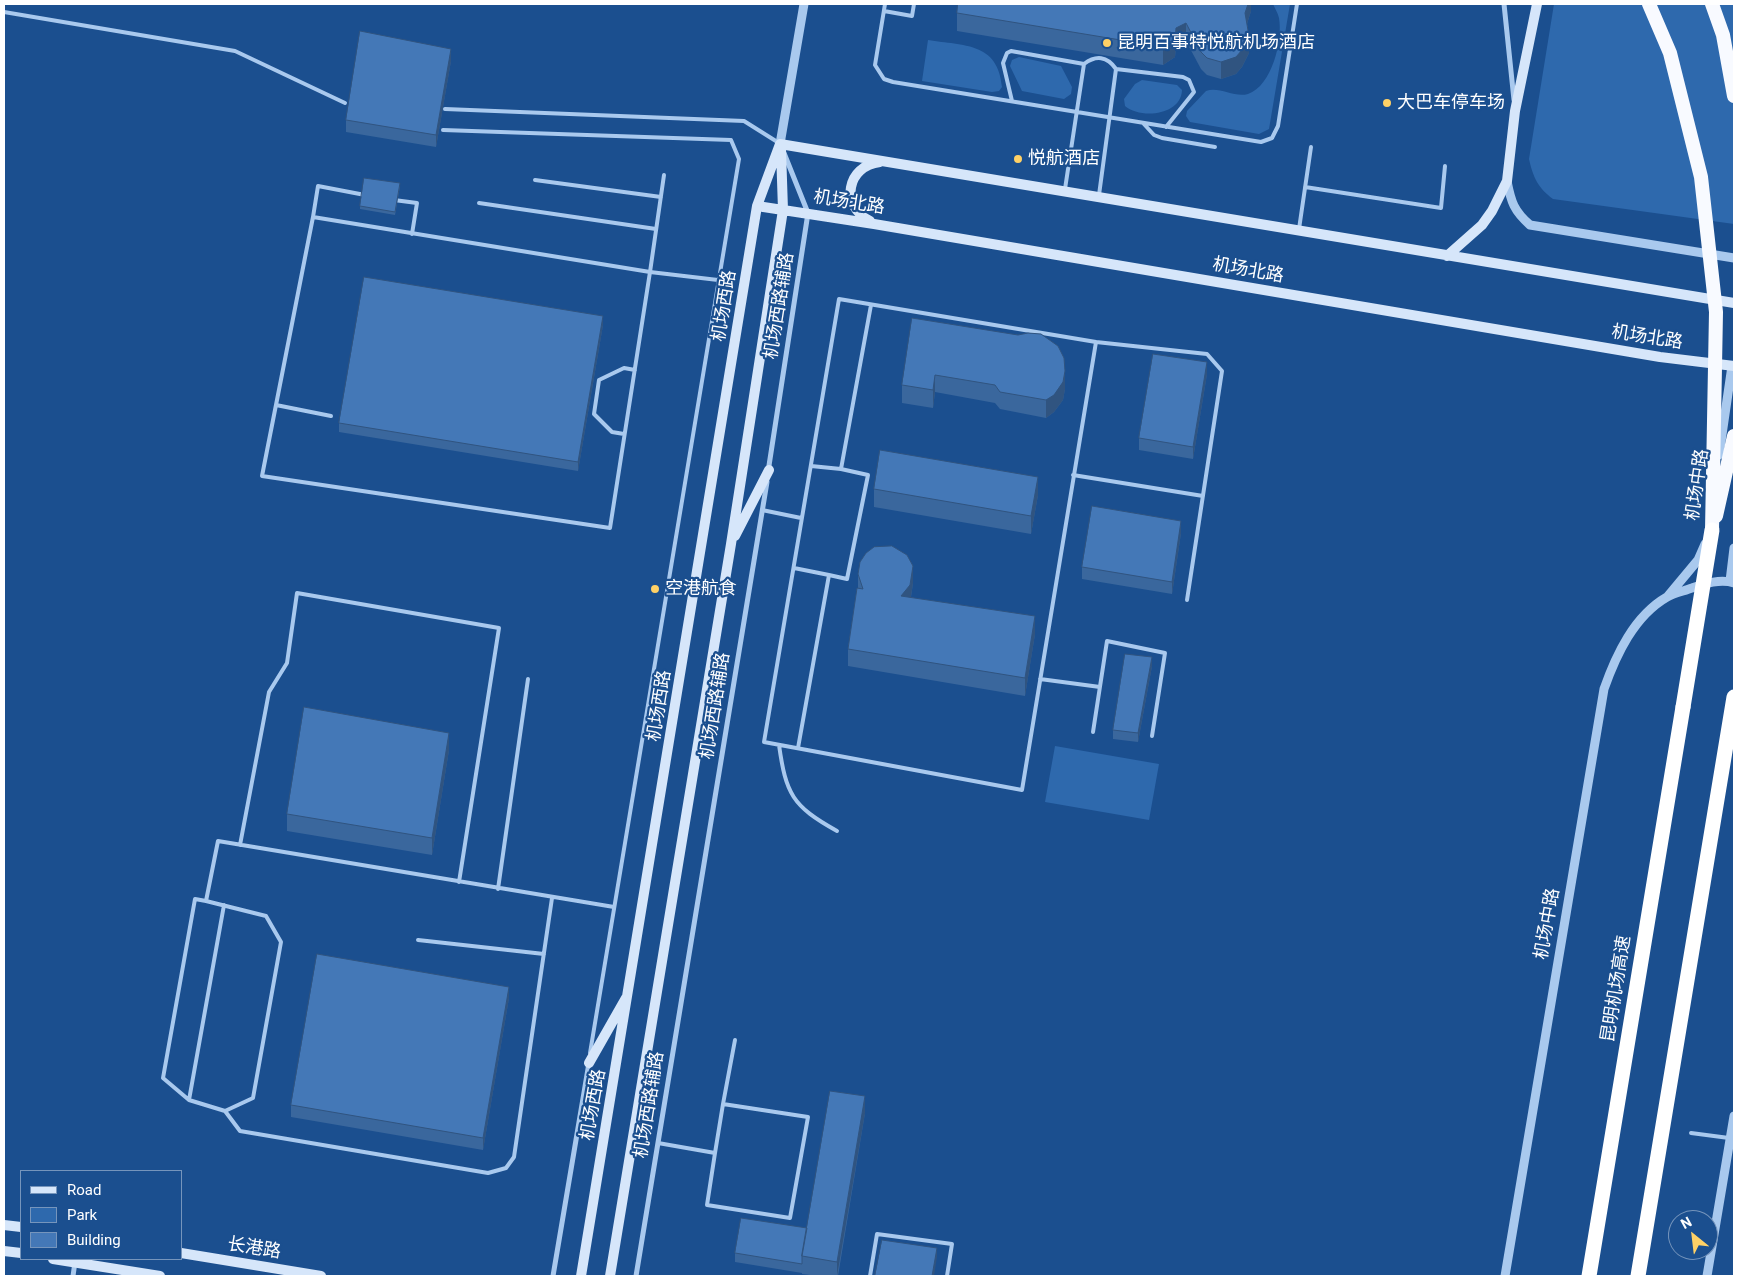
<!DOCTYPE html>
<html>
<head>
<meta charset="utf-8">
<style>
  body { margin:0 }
  #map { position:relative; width:1738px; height:1280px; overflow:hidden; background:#1b4f8f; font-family:Roboto,sans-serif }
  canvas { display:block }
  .frame { position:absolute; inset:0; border:5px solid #fff; pointer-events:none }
  .legend { position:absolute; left:20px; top:1170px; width:162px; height:90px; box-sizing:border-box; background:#1b4f8f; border:1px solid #7695bc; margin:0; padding:6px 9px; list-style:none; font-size:15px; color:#fff }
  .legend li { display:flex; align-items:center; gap:10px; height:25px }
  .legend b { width:25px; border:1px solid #7695bc }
  .north { position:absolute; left:1668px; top:1210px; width:50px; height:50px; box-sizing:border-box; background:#1b4f8f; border:1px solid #7695bc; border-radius:50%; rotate:331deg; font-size:14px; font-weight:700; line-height:20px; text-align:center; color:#fff }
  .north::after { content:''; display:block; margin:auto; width:18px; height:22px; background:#ffd166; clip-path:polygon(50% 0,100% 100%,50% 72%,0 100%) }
</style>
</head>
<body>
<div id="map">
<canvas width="1738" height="1280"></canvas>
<div class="frame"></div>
<ul class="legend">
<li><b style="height:6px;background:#d6e6fa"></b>Road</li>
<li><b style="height:14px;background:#2e69ad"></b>Park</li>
<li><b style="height:14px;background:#4478b7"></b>Building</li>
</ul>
<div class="north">N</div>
</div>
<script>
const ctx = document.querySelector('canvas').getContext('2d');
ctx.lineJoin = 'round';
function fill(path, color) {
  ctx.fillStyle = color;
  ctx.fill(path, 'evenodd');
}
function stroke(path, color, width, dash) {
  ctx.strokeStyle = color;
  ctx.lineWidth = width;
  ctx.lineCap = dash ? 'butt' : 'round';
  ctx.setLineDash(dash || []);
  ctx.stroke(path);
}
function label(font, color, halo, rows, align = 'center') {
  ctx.font = font + ' Roboto,"Noto Sans SC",sans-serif';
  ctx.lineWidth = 4.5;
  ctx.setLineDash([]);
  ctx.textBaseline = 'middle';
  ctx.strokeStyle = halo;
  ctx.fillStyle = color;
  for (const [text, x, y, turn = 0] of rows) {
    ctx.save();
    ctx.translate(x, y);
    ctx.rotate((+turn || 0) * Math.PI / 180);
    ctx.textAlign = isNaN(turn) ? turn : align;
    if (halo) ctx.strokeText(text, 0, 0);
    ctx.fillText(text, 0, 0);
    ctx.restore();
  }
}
fill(new Path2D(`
  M 1273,4 L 1290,4 L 1269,129 L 1259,134 L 1190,122 L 1186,116 L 1187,111 L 1206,91 C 1219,86 1234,98 1248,94 C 1272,86 1283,40 1279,18 C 1278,13 1275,9 1273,4 Z
  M 1554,4 L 1734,4 L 1734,224 L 1553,199 C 1538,188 1533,177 1529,159 Z
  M 928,40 C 964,46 998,42 1002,87 L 999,91 L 992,92 L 922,81 Z
  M 1019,57 L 1061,66 L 1072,87 L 1071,94 L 1064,99 L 1022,91 L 1010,66 L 1012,60 Z
  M 1142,80 L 1177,85 L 1182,90 C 1181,116 1140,119 1125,106 L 1124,99 L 1135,84 Z
  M 1055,746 L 1159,764 L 1149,820 L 1045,802 Z`), '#2e69ad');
stroke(new Path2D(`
  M 885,4 L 875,65 L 884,79 L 893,82 L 1261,142 L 1272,138 L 1278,126 L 1297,4
  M 884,11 L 912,16 L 914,4
  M 4,12 L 235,51 L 345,103
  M 1116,69 L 1183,77 L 1189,80 L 1194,92 L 1166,127
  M 1012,101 L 1003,63 L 1007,53 L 1011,51 L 1084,64
  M 445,109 L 744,121 L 779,143
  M 1143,123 L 1154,135 L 1162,138 L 1215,147
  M 443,130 L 731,140 L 739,159 L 590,1053
  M 664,175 L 650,272 L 313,217 L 262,476 L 610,528 L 650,272 L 718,280
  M 535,180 L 661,197
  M 1305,187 L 1441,208 L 1445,166
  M 1065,189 L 1084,64 C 1096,55 1107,56 1116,69 L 1099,195
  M 394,200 L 417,203 L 412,234
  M 479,203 L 656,229
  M 313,217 L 318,186 L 365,195
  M 1299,229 L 1311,147
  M 839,299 L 1096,342 L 1022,790 L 764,742 Z
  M 1096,342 L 1207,354 L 1222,371 L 1187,600
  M 276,405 L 331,416
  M 624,434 L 612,432 L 594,414 L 599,380 L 624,368 L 635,370
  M 811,466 L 841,469 L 871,305
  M 1073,475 L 1203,496
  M 762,510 L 801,518
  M 794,568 L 829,575 L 798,748
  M 829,575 L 847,579 L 868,475 L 841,469
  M 1040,679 L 1100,687
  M 1093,732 L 1107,641 L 1165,653 L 1152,736
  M 779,745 C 786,794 792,806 837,831
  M 240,845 L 269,692 L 287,663 L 297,593 L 499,628 L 459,882
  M 498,889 L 528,679
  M 206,901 L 195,899 L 163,1078 L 189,1100 L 225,1111 L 253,1098 L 281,942 L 266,916 L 206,901 L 218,841 L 614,907
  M 418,940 L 544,954
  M 189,1100 L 224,905
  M 723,1104 L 735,1040
  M 225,1111 L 240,1131 L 488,1173 L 506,1168 L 514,1157 L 552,898
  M 1691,1133 L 1729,1138
  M 658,1143 L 715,1153 L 707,1205 L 790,1218 L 808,1117 L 723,1104 L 715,1153
  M 870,1276 L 877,1234 L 952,1244 L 947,1276`), '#a9c9ee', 4);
stroke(new Path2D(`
  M 1504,4 L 1514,100
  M 768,472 L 808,213 L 784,153
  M 73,1276 L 75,1262
  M 553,1276 L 589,1063
  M 636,1276 L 767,482`), '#a9c9ee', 5);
stroke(new Path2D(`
  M 780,144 L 804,4
  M 1507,181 C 1511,202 1514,211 1530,225 L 1734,258
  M 1719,455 L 1732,366
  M 1730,581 L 1734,548
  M 1668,596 L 1698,560 L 1705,544
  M 1505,1276 L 1604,689 C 1616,655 1634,616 1667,597 C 1674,593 1684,591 1692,588 C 1704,583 1722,579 1734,583
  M 1707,1276 L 1734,1116`), '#a9c9ee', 9);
stroke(new Path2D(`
  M 780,144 L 1734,303
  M 757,206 L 874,224 L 1660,357 L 1734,366
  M 870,221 C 840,206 846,166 880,162
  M 1447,256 L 1482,225 L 1492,211 L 1507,181 L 1515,111 L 1537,4
  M 735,536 L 769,470
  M 589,1063 L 626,998
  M 4,1225 L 21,1227
  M 4,1251 L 21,1253
  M 181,1253 L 321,1276
  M 53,1259 L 160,1276
  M 581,1276 L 757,206 L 780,144
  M 610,1276 L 731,544 L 783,210 L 781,150`), '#d6e6fa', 10);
stroke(new Path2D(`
  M 1712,4 L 1723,35 L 1734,96
  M 1716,516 L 1734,436`), '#f8faff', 14);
stroke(new Path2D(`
  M 1589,1276 L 1683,707
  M 1638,1276 L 1734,697`), '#fff', 15);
stroke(new Path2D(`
  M 1649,4 L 1670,53 L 1701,177 L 1716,312 L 1712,530`), '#f8faff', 14);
stroke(new Path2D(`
  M 1683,707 L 1712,530`), '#fff', 15);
fill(new Path2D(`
  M 1251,4 L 1251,11 L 1247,24 L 1249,53 L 1242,67 L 1236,74 L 1221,79 L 1207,75 L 1201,69 L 1186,41 L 1176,46 L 1175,57 L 1163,65 L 957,31 L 957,13 Z
  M 451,61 L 436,147 L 346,132 L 346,120 Z
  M 400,186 L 395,215 L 360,209 L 360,206 Z
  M 603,325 L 578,471 L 339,432 L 339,423 Z
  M 1018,335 L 1065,389 L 1063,400 L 1054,412 L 1046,418 L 1000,409 L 995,403 L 935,392 L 933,408 L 902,403 L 902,385 Z
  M 1207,374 L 1193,459 L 1139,450 L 1139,438 Z
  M 874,489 L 1038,495 L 1031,534 L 874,507 Z
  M 1181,533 L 1172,594 L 1082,579 L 1082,567 Z
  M 858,574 L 913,583 L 911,597 L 1035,634 L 1025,696 L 848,666 L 848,649 L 858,588 Z
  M 1152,666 L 1138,742 L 1113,739 L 1113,730 Z
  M 449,750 L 432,855 L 287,831 L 287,814 Z
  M 509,998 L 483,1150 L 291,1117 L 291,1105 Z
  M 865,1113 L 838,1276 L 818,1276 L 802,1274 L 802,1273 L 735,1262 L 735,1253 L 807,1228 Z`), '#3a679d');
fill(new Path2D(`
  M 1248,4 L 1251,4 L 1251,11 L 1245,30 L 1245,13 Z
  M 1186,23 L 1186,41 L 1176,46 L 1175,57 L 1163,65 L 1163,47 L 1176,28 Z
  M 1249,36 L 1249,53 L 1242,67 L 1236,74 L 1221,79 L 1221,62 Z
  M 451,49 L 451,61 L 436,147 L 436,135 Z
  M 603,316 L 603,325 L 578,471 L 578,462 Z
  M 1207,362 L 1207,374 L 1193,459 L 1193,447 Z
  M 1065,371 L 1065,389 L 1063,400 L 1054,412 L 1046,418 L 1046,400 Z
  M 935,375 L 935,392 L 933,408 L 933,390 Z
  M 1038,477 L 1038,495 L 1031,534 L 1031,516 Z
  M 1181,521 L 1181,533 L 1172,594 L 1172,582 Z
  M 913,566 L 913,583 L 910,602 L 901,596 Z
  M 1035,616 L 1035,634 L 1025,696 L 1025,678 Z
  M 1152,657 L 1152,666 L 1138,742 L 1138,733 Z
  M 449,733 L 449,750 L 432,855 L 432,838 Z
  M 509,987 L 509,998 L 483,1150 L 483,1138 Z
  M 865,1096 L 865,1113 L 837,1276 L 837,1262 Z
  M 937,1248 L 937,1257 L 934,1276 L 932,1276 Z`), '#305480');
const building = new Path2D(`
  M 958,4 L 1248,4 L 1245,13 L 1249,36 L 1242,50 L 1236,57 L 1221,62 L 1207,58 L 1201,52 L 1186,23 L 1176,28 L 1175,40 L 1163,47 L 957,13 Z
  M 360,31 L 451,49 L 436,135 L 346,120 Z
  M 364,178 L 400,183 L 395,212 L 360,206 Z
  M 364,277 L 603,316 L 578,462 L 339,423 Z
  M 912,318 L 1018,335 L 1028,333 L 1041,334 L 1058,346 L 1064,358 L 1065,371 L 1063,382 L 1054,395 L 1046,400 L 1000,392 L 995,385 L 935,375 L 933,390 L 902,385 Z
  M 1153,354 L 1207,362 L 1193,447 L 1139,438 Z
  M 880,450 L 1038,477 L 1031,516 L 874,489 Z
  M 1092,506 L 1181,521 L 1172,582 L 1082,567 Z
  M 892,546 L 907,555 L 913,566 L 910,585 L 901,596 L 1035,616 L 1025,678 L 848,649 L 857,588 L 863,589 L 858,574 L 860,562 L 866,553 L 874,547 Z
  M 1125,654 L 1152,657 L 1138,733 L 1113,730 Z
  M 304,707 L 449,733 L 432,838 L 287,814 Z
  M 317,954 L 509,987 L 483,1138 L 291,1105 Z
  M 830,1091 L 865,1096 L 837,1262 L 802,1256 Z
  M 741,1218 L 807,1228 L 802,1256 L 802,1264 L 735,1253 Z
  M 882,1240 L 937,1248 L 932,1276 L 875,1276 Z`);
fill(building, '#4478b7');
stroke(building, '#305480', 1);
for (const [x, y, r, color] of [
  [1107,43,5,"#ffd166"],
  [1387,103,5,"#ffd166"],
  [1018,159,5,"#ffd166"],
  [655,589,5,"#ffd166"]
]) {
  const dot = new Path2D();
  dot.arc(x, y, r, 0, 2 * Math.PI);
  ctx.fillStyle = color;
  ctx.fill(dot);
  stroke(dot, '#1b4f8f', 2);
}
label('18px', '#fff', '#1b4f8f', [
  ["昆明百事特悦航机场酒店",1117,43],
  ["大巴车停车场",1397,103],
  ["悦航酒店",1028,159],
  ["空港航食",665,589]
], 'left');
label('18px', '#fff', '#1b4f8f', [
  ["机场北路",849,203,9],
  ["机场北路",1248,271,10],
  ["机场西路",725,306,-81],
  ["机场西路辅路",780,306,-81],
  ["机场北路",1647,338,9],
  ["机场中路",1698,485,-82],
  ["机场西路",660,706,-81],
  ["机场西路辅路",716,706,-81],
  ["机场中路",1548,924,-80],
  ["昆明机场高速",1617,989,-81],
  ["机场西路",594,1105,-80],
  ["机场西路辅路",650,1105,-81],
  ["长港路",254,1249,9]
]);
</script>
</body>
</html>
